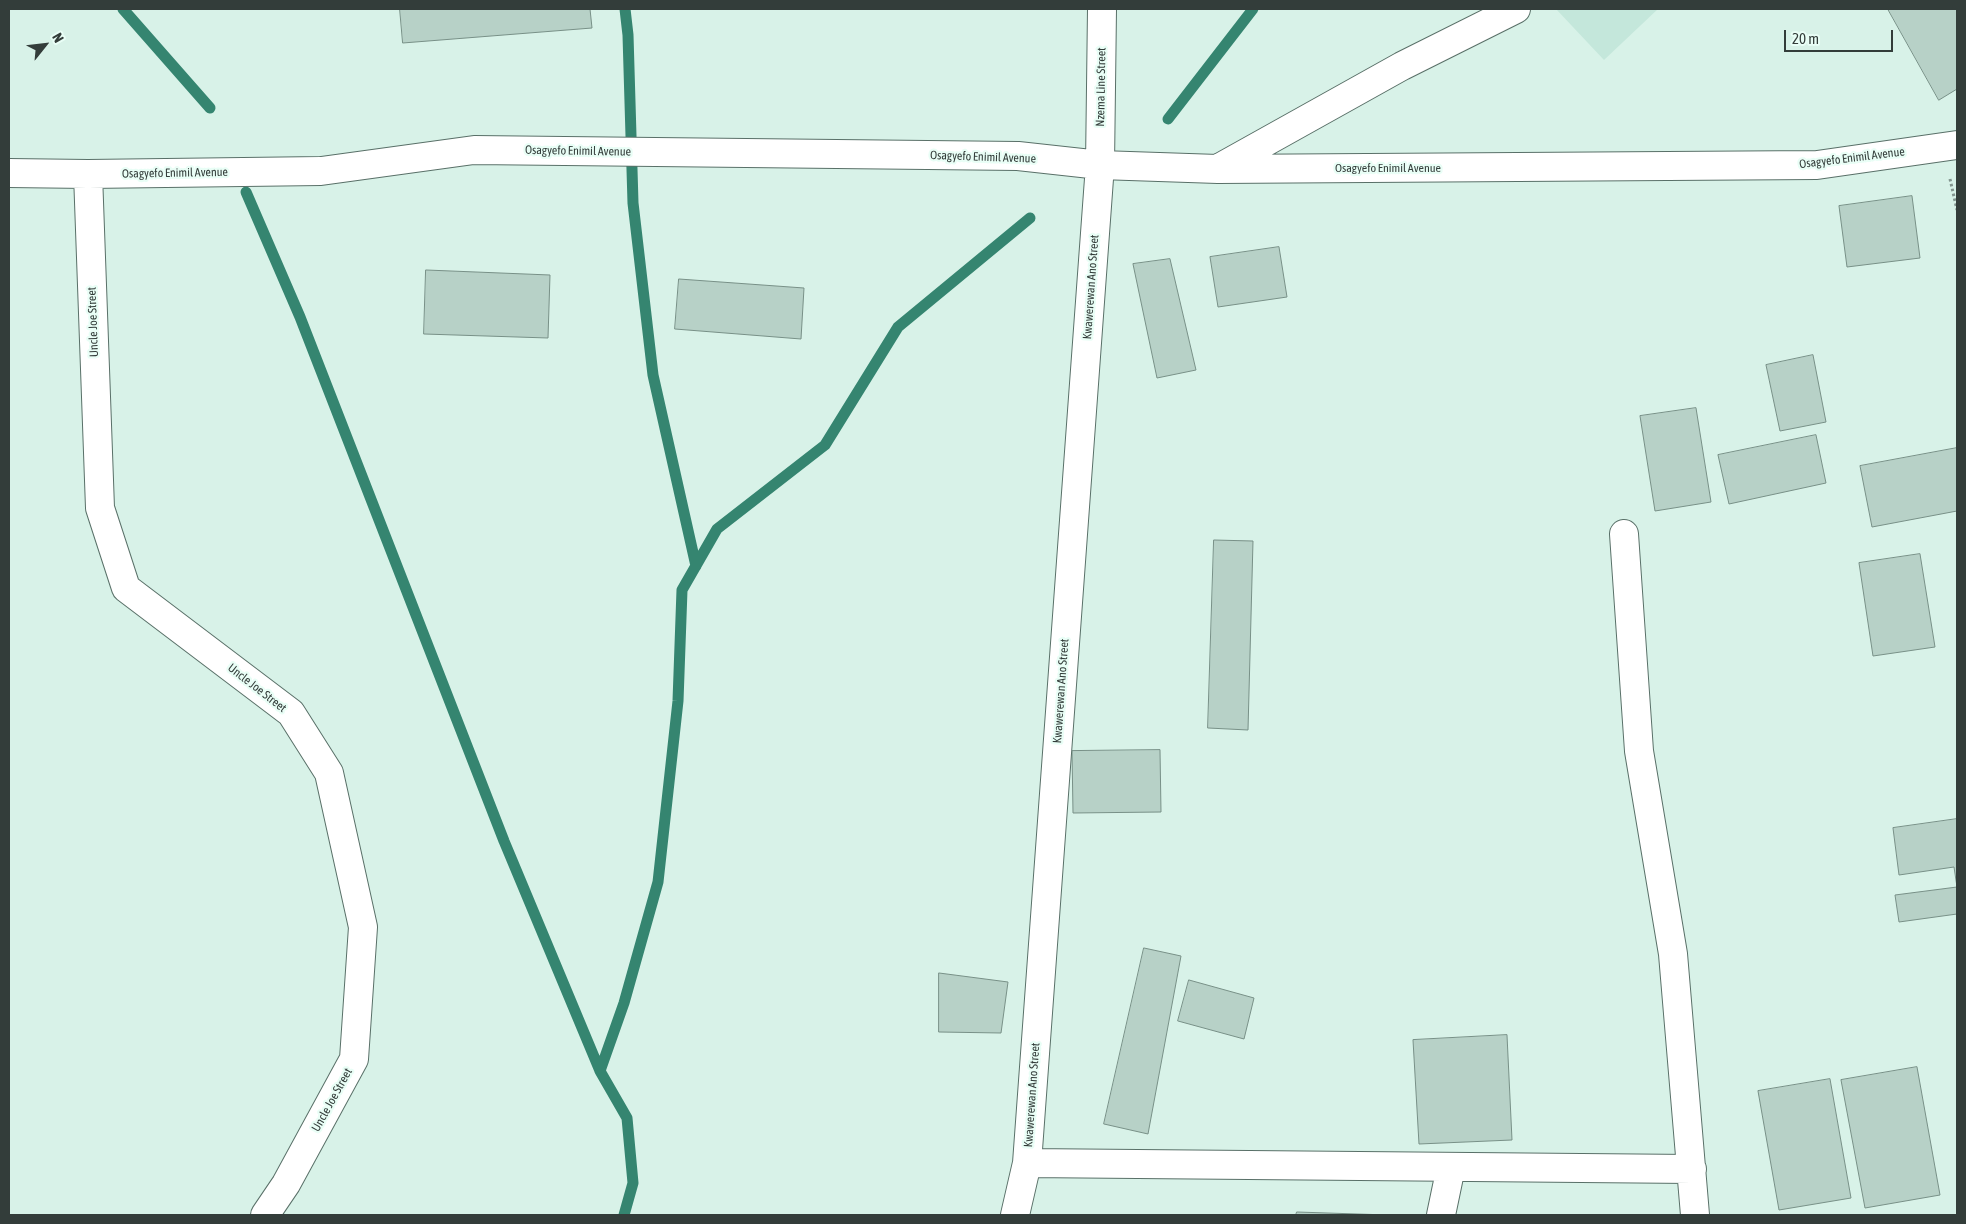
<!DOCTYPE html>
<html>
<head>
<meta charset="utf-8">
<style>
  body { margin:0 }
  #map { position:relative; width:1966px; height:1224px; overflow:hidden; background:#d8f2e8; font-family:"Asap Condensed",sans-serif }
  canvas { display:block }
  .frame { position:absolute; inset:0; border:10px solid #333d3a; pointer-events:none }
  .north { position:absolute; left:20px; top:20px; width:50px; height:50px; -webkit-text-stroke:4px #e9fef6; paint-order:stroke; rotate:61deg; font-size:14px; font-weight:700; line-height:20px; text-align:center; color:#333d3a }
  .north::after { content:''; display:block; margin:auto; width:18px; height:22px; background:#333d3a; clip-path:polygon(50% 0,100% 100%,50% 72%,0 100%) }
  .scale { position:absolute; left:1784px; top:30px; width:109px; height:22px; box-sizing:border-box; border:2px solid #333d3a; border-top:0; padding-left:6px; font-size:15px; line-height:18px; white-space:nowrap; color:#333d3a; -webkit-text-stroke:4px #e9fef6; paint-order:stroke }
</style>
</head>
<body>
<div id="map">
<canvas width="1966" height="1224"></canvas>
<div class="frame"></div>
<div class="north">N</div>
<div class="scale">20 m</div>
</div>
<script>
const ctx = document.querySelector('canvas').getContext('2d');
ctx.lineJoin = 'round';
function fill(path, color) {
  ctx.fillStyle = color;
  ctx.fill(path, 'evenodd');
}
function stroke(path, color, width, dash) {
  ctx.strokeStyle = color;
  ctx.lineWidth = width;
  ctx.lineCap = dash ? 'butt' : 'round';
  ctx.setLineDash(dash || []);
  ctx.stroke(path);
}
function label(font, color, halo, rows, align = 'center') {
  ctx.font = font + ' "Asap Condensed",sans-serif';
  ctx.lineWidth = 4.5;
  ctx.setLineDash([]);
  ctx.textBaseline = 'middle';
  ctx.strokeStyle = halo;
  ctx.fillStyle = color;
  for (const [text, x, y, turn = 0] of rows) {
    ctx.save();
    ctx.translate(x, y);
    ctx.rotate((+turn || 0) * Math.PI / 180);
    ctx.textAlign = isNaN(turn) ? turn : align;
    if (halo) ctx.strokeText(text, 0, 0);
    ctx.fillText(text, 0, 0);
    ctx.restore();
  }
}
fill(new Path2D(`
  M 1556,9 L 1658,9 L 1604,60 Z`), '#c4e7db');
stroke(new Path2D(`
  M 123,9 L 210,108
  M 625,9 L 628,35 L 633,203 L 653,375 L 696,566
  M 1168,119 L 1253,9
  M 246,192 L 300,317 L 504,841 L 600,1071
  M 624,1215 L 633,1183 L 627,1118 L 600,1071 L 624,1003 L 658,882 L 678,701 L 682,590 L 717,529 L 825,445 L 898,327 L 1030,218`), '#358570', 11);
const building = new Path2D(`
  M 400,9 L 590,9 L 592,28 L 403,43 Z
  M 1888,9 L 1957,9 L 1957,89 L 1939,100 Z
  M 1912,196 L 1920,258 L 1847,267 L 1839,206 Z
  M 1279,247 L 1287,297 L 1218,307 L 1210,257 Z
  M 1170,259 L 1196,370 L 1157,378 L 1133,264 Z
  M 426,270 L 550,275 L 548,338 L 424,334 Z
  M 679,279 L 804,288 L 801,339 L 675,329 Z
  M 1813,355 L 1826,422 L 1780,431 L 1766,365 Z
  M 1696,408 L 1711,502 L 1655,511 L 1640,416 Z
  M 1816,435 L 1826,483 L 1729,504 L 1718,455 Z
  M 1957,448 L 1957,511 L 1872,527 L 1860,466 Z
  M 1214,540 L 1253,541 L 1248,730 L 1208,728 Z
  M 1920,554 L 1935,647 L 1873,656 L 1859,563 Z
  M 1160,750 L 1161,812 L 1073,813 L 1072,751 Z
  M 1957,819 L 1957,914 L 1899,922 L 1895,895 L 1957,887 L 1954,867 L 1899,875 L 1893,828 Z
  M 1144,948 L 1181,956 L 1148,1134 L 1104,1124 Z
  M 939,973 L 1008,982 L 1001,1033 L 939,1032 Z
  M 1189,980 L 1254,998 L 1244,1039 L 1178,1021 Z
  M 1507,1035 L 1512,1140 L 1419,1144 L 1413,1040 Z
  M 1917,1067 L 1940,1195 L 1865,1208 L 1841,1080 Z
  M 1830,1079 L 1851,1198 L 1779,1210 L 1758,1091 Z
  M 1297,1212 L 1388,1215 L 1296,1215 Z`);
fill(building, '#b7d1c7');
stroke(building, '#789087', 1);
const minor = new Path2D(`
  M 1219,168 L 1402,66 L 1516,9
  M 9,173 L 88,174 L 321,171 L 474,150 L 1018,156 L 1100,165 L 1218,169 L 1817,165 L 1957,145
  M 88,174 L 100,508 L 126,588 L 291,713 L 329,773 L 363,927 L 354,1059 L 286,1184 L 265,1215
  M 1624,534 L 1639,751 L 1673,954 L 1695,1215
  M 1027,1163 L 1692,1169
  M 1015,1215 L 1027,1163 L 1100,165 L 1102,9
  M 1441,1215 L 1451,1167`);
stroke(minor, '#597068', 30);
stroke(new Path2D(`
  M 1950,179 L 1957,210`), '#83958f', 3, [2.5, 2.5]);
stroke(minor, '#fff', 28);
label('12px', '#333d3a', '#e9fef6', [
  ["Nzema Line Street",1101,87,-89],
  ["Osagyefo Enimil Avenue",578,151,1],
  ["Osagyefo Enimil Avenue",983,157,2],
  ["Osagyefo Enimil Avenue",1852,158,-7],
  ["Osagyefo Enimil Avenue",1388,168],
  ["Osagyefo Enimil Avenue",175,173,-1],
  ["Kwawerewan Ano Street",1091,287,-86],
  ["Uncle Joe Street",93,322,-92],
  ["Uncle Joe Street",257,688,38],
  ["Kwawerewan Ano Street",1061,691,-86],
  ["Kwawerewan Ano Street",1032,1095,-86],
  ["Uncle Joe Street",332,1100,-61]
]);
</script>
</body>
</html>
